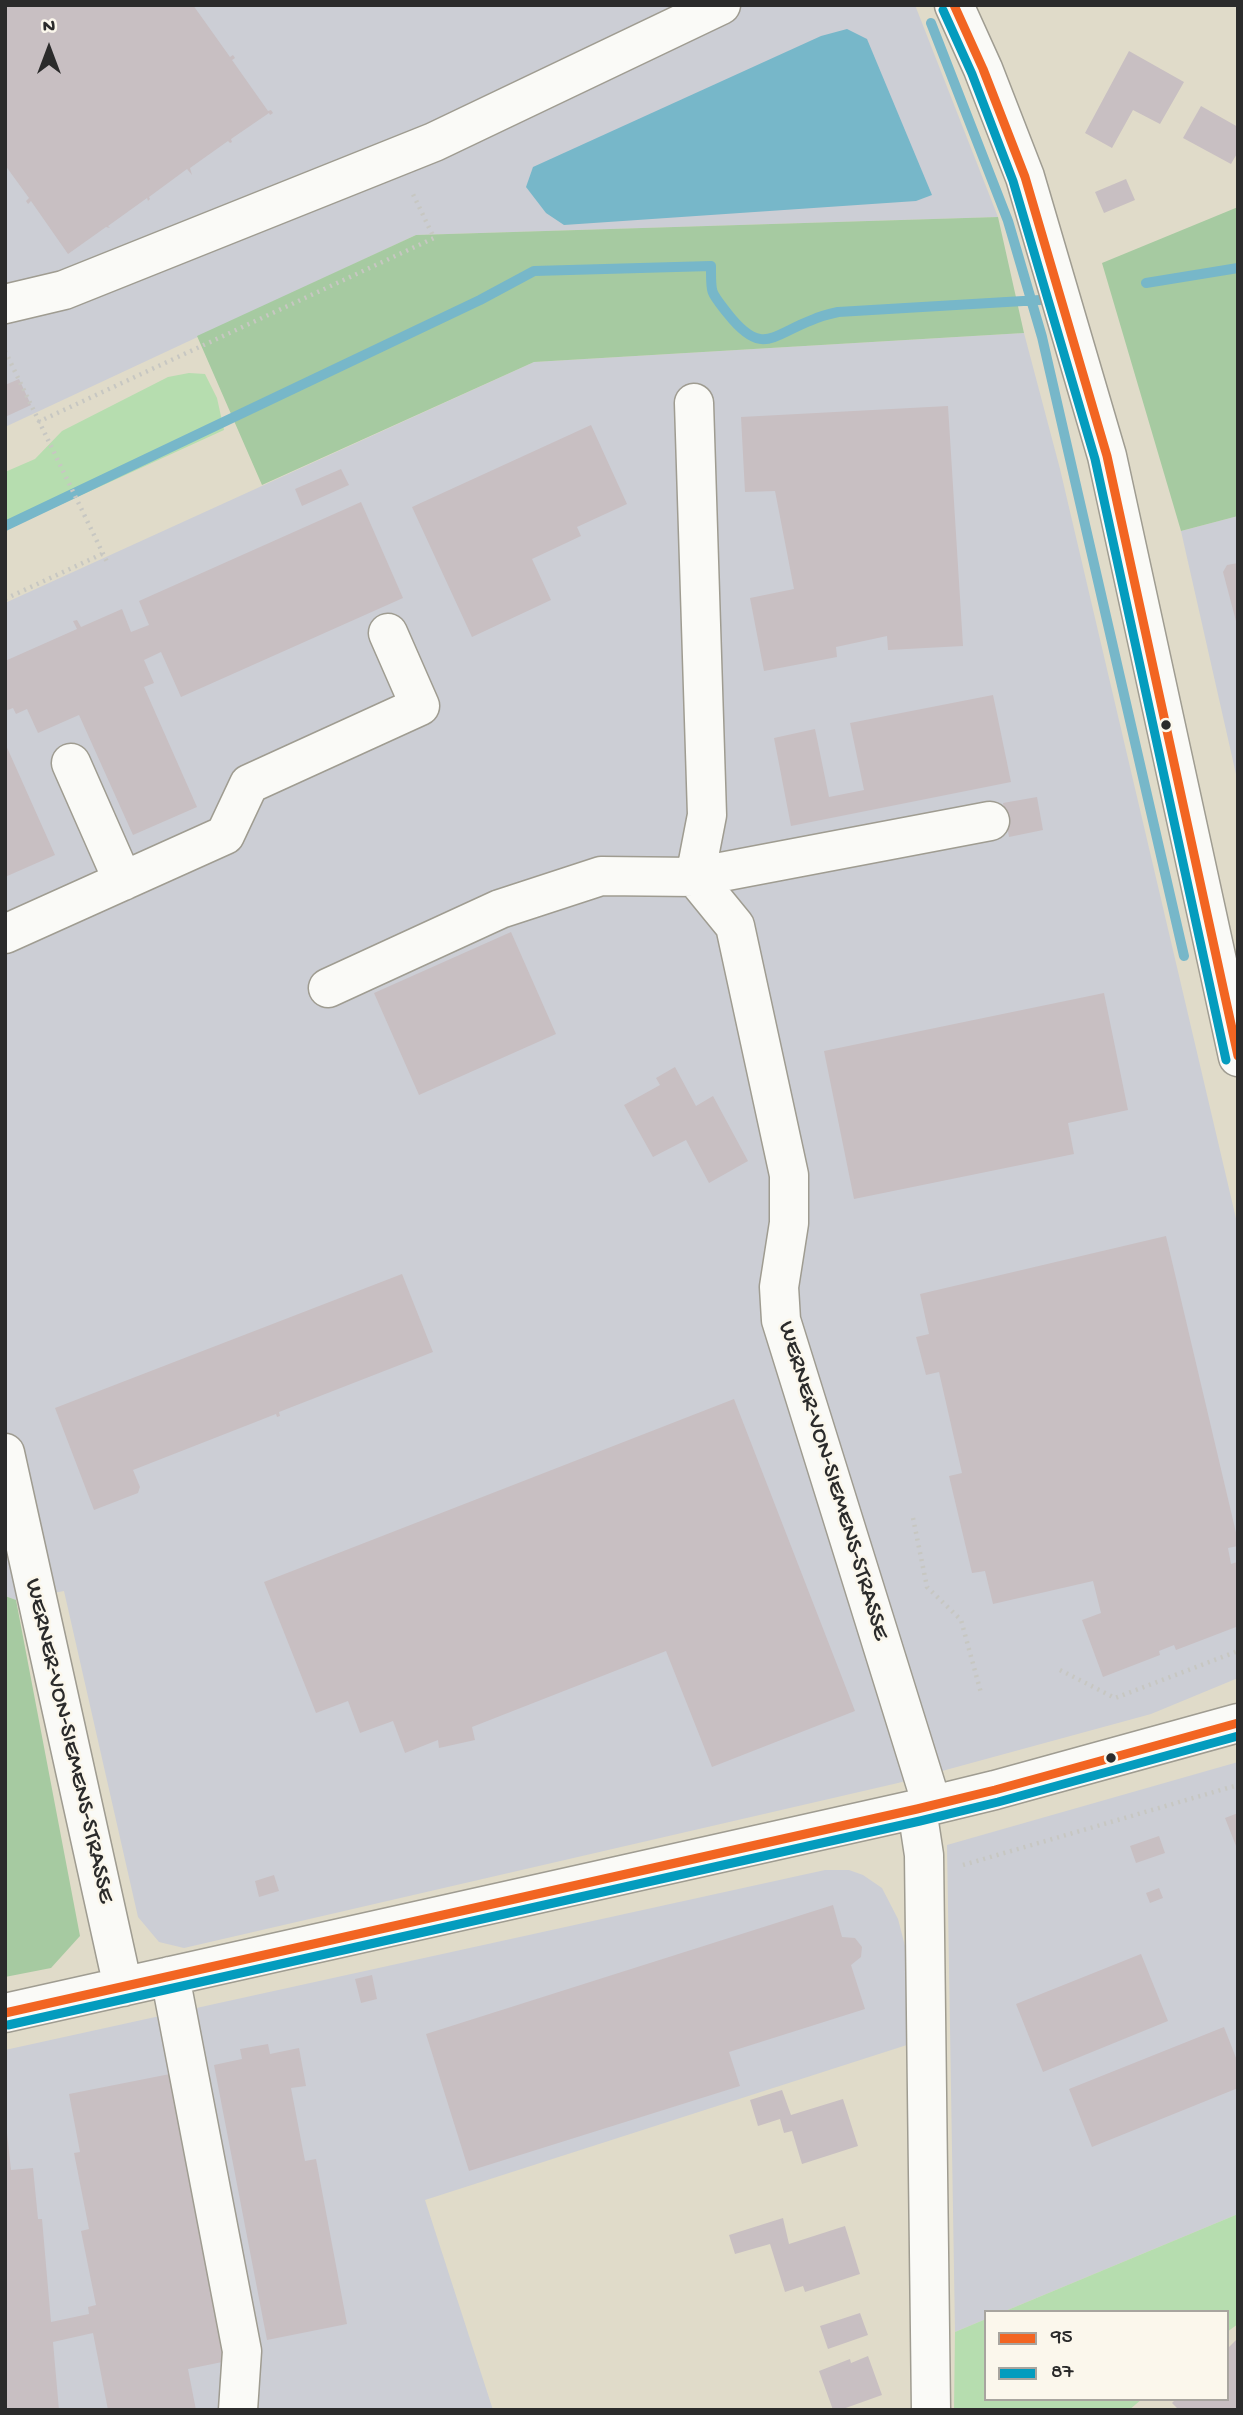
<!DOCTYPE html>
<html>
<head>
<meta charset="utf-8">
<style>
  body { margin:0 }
  #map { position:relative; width:1243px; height:2415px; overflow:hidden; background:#e0dbc9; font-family:"Gochi Hand",sans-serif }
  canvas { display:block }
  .frame { position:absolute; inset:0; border:7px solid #2b2b2b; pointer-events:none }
  .legend { position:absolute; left:984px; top:2310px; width:245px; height:91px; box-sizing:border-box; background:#fbf7ec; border:2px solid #a8a59f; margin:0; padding:9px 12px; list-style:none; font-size:21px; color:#2b2b2b }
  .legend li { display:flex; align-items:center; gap:14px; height:35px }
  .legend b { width:35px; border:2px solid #a8a59f }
  .north { position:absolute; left:14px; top:14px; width:70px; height:70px; -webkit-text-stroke:5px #fbf7ec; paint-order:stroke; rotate:0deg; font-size:19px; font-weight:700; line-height:28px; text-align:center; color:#2b2b2b }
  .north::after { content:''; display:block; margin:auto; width:24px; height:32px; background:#2b2b2b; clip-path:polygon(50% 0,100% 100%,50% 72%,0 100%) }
</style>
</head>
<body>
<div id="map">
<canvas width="1243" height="2415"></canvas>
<div class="frame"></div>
<ul class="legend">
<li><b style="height:9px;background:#f26522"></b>95</li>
<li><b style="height:9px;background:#049cbe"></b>87</li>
</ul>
<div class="north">N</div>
</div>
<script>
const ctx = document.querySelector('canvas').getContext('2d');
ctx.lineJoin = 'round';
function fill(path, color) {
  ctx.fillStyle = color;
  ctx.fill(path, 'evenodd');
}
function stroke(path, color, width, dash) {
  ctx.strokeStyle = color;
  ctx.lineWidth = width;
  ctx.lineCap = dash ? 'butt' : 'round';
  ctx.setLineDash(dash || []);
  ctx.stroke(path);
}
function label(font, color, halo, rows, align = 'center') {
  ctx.font = font + ' "Gochi Hand",sans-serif';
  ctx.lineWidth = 5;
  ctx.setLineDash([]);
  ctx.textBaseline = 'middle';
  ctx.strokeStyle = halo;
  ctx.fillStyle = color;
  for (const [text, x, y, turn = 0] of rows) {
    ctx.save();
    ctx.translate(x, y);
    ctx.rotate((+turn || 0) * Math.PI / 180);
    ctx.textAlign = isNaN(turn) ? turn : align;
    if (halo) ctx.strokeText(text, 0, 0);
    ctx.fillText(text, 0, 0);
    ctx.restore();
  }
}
fill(new Path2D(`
  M 5,5 L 915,5 L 998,217 L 416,235 L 5,427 Z
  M 1024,333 L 1060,469 L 1238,1227 L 1238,1678 L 1151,1714 L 898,1783 L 184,1948 L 159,1942 L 138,1917 L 64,1591 L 16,1600 L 5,1596 L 5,603 L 534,362 Z
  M 1238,516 L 1238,783 L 1181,531 Z
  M 1238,1762 L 1238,2214 L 1003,2312 L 986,2312 L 986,2319 L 955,2332 L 947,1845 Z
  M 825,1870 L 849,1870 L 863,1875 L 882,1888 L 898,1919 L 905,1946 L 910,2044 L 425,2200 L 493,2410 L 5,2410 L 5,2050 Z`), '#ccced5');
fill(new Path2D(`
  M 189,373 L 205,374 L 217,398 L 224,430 L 5,530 L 5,472 L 35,459 L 62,431 L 168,377 Z
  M 1238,2214 L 1238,2324 L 1227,2332 L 1227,2312 L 1003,2312 Z
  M 986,2319 L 986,2399 L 1142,2399 L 1129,2410 L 954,2410 L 955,2332 Z`), '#b6ddaf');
fill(new Path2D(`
  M 1238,207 L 1238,516 L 1181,531 L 1102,263 Z
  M 998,217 L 1024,333 L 534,362 L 262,485 L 197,336 L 416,235 Z
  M 5,1596 L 16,1600 L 80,1936 L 51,1968 L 5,1977 Z`), '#a6caa1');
fill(new Path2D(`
  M 847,29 L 867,39 L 932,195 L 916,201 L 564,225 L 546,213 L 526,187 L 533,167 L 821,36 Z`), '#77b7c9');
stroke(new Path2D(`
  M 931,23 L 1008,221 L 1042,337 L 1184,956
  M 1146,283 L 1238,268
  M 5,526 L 480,300 L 534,271 L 711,266 C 711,295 710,291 728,314 C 762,357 772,335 812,320 C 820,316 829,314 838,312 L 1040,300`), '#77b7c9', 10);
fill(new Path2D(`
  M 5,5 L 193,5 L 230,57 L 233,55 L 235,58 L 232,60 L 268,111 L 271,110 L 273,113 L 270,115 L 269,113 L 231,139 L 232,142 L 230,143 L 228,141 L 190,168 L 192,175 L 187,169 L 149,197 L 150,199 L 148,201 L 147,198 L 108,226 L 110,228 L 106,227 L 68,254 L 31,201 L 28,204 L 26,201 L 29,198 L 5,165 Z
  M 1129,51 L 1184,82 L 1160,124 L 1133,110 L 1112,148 L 1085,133 Z
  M 1201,106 L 1238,127 L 1238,152 L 1231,164 L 1183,138 Z
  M 1126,179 L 1135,200 L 1104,213 L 1095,192 Z
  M 19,379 L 31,405 L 5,417 L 5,385 Z
  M 948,406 L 963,646 L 888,650 L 887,636 L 836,647 L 837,657 L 764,671 L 750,598 L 794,589 L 775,491 L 745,492 L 741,417 Z
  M 591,425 L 627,504 L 577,527 L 581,536 L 532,559 L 551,600 L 472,637 L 412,507 Z
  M 341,469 L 349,485 L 302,506 L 295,489 Z
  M 361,502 L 403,598 L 181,697 L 161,652 L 144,660 L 154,683 L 144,687 L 197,807 L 133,835 L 79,715 L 38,733 L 27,709 L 16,714 L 13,708 L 5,711 L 5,661 L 77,629 L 73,621 L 77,620 L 81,627 L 122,609 L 131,632 L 149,625 L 139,601 Z
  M 1238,563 L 1238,625 L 1237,625 L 1223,572 L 1227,565 Z
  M 993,695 L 1011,782 L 791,826 L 774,738 L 815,729 L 829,797 L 864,790 L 850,723 Z
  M 5,743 L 55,855 L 5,877 Z
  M 1037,797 L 1043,830 L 1009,837 L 1003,803 Z
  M 511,932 L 556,1034 L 419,1095 L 374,993 Z
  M 1104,993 L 1128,1110 L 1068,1123 L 1074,1154 L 854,1199 L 824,1051 Z
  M 675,1067 L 696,1106 L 713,1096 L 748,1161 L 709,1183 L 686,1140 L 653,1157 L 624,1105 L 660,1085 L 656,1078 Z
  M 1166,1236 L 1238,1541 L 1238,1546 L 1228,1548 L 1231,1564 L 1237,1562 L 1238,1564 L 1238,1624 L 1236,1627 L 1176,1650 L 1174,1645 L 1159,1651 L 1160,1655 L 1103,1677 L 1082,1620 L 1101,1613 L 1093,1581 L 993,1604 L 985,1571 L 972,1573 L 949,1476 L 962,1473 L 939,1372 L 926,1375 L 916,1337 L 929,1334 L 920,1294 Z
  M 402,1274 L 433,1352 L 279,1412 L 280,1416 L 277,1417 L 276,1414 L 133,1470 L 140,1487 L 138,1493 L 94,1510 L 55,1408 Z
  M 734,1399 L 855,1711 L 712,1767 L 666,1651 L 472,1727 L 475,1740 L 439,1748 L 438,1740 L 405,1753 L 393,1721 L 360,1733 L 348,1701 L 316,1713 L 264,1582 Z
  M 1238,1813 L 1238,1851 L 1225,1818 Z
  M 1159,1836 L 1165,1853 L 1136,1863 L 1130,1846 Z
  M 274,1875 L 279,1891 L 259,1897 L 255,1881 Z
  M 1159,1888 L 1163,1898 L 1150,1903 L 1146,1893 Z
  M 833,1905 L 842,1937 L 855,1938 L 862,1947 L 861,1957 L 851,1965 L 865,2009 L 729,2052 L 740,2086 L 469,2171 L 426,2034 Z
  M 1141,1954 L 1168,2021 L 1043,2072 L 1016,2004 Z
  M 372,1975 L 377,1999 L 361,2003 L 355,1979 Z
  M 1224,2027 L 1238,2063 L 1238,2088 L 1092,2147 L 1069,2089 Z
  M 268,2044 L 270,2054 L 299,2048 L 306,2086 L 291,2088 L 305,2161 L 316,2159 L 347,2324 L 267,2340 L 214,2065 L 242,2059 L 240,2049 Z
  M 175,2073 L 232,2360 L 188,2369 L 196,2410 L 108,2410 L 93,2333 L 53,2342 L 59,2410 L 5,2410 L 5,2133 L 7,2133 L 11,2170 L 33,2168 L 38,2219 L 42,2219 L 51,2322 L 89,2314 L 88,2307 L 96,2305 L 81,2231 L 89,2229 L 74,2153 L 80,2152 L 69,2094 Z
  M 782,2090 L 791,2115 L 843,2099 L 858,2146 L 802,2164 L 792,2131 L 784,2133 L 780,2119 L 758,2126 L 750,2100 Z
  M 783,2218 L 789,2244 L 845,2226 L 860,2274 L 805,2292 L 803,2286 L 785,2292 L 770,2244 L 735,2254 L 729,2235 Z
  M 860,2313 L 868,2335 L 828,2349 L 820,2326 Z
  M 1238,2338 L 1238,2410 L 1179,2410 L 1172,2403 L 1176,2399 L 1227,2399 L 1227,2349 Z
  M 868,2356 L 882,2395 L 840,2410 L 833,2410 L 819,2371 L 850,2359 L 851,2363 Z`), '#c8bfc2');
const minor = new Path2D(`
  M 954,5 L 983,69 L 1025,177 L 1107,456 L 1238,1057
  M 5,304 L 64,290 L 434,142 L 721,5
  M 694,403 L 707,815 L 695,877
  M 71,763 L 123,881
  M 695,877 L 735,926 L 789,1175 L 789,1223 L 779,1287 L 781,1320 L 932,1805
  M 5,934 L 225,835 L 249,784 L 420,706 L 388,633
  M 328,988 L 500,909 L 601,876 L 695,877 L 990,821
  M 5,1453 L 123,1987
  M 917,1809 L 924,1855 L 931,2410
  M 170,1976 L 242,2351 L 238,2410
  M 5,2013 L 917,1809 L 995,1790 L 1238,1723`);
stroke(minor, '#9f9c91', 41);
stroke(new Path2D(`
  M 5,351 L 108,564
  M 38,422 L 434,238 L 411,190
  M 5,599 L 102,554
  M 913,1518 L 927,1587 L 961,1620 L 981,1693
  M 1060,1670 L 1115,1698 L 1238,1651
  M 963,1865 L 1238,1785`), '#c7c7c2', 4.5, [2, 5]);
stroke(minor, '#fafaf7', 38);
stroke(new Path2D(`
  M 954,5 L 983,69 L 1025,177 L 1107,456 L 1238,1056
  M 5,2013 L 917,1809 L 995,1790 L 1238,1723`), '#f26522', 9);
stroke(new Path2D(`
  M 943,10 L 972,74 L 1013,181 L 1095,459 L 1226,1060
  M 8,2025 L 920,1821 L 998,1802 L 1238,1736`), '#049cbe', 9);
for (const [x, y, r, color] of [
  [1166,725,6,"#2b2b2b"],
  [1111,1758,6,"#2b2b2b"]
]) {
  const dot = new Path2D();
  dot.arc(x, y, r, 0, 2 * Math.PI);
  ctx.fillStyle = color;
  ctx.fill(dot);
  stroke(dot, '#fbf7ec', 2.5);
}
label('24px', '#2b2b2b', '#fbf7ec', [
  ["WERNER-VON-SIEMENS-STRASSE",832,1481,73],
  ["WERNER-VON-SIEMENS-STRASSE",68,1741,77]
]);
</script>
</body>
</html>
